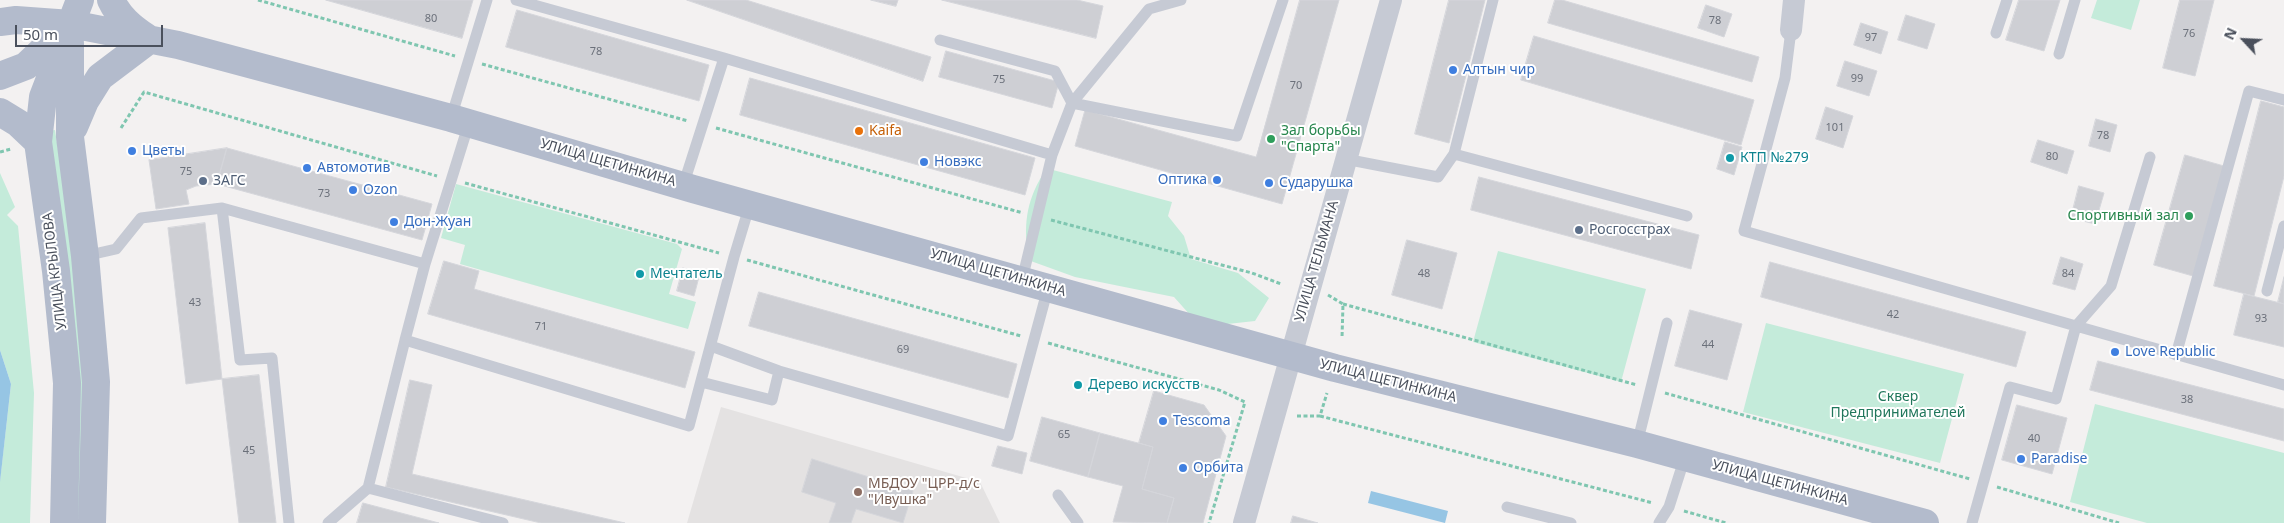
<!DOCTYPE html>
<html>
<head>
<meta charset="utf-8">
<style>
  body { margin:0 }
  #map { position:relative; width:2284px; height:523px; overflow:hidden; background:#f3f1f1; font-family:"Noto Sans",sans-serif }
  canvas { display:block }
  .north { position:absolute; left:2219px; top:15px; width:50px; height:50px; -webkit-text-stroke:4px #fff; paint-order:stroke; rotate:295deg; font-size:14px; font-weight:700; line-height:20px; text-align:center; color:#4a505c }
  .north::after { content:''; display:block; margin:auto; width:18px; height:22px; background:#4a505c; clip-path:polygon(50% 0,100% 100%,50% 72%,0 100%) }
  .scale { position:absolute; left:15px; top:25px; width:148px; height:22px; box-sizing:border-box; border:2px solid #4a505c; border-top:0; padding-left:6px; font-size:15px; line-height:18px; white-space:nowrap; color:#4a505c; -webkit-text-stroke:4px #fff; paint-order:stroke }
</style>
</head>
<body>
<div id="map">
<canvas width="2284" height="523"></canvas>
<div class="north">N</div>
<div class="scale">50 m</div>
</div>
<script>
const ctx = document.querySelector('canvas').getContext('2d');
ctx.lineJoin = 'round';
function fill(path, color) {
  ctx.fillStyle = color;
  ctx.fill(path, 'evenodd');
}
function stroke(path, color, width, dash) {
  ctx.strokeStyle = color;
  ctx.lineWidth = width;
  ctx.lineCap = dash ? 'butt' : 'round';
  ctx.setLineDash(dash || []);
  ctx.stroke(path);
}
function label(font, color, halo, rows, align = 'center') {
  ctx.font = font + ' "Noto Sans",sans-serif';
  ctx.lineWidth = 4;
  ctx.setLineDash([]);
  ctx.textBaseline = 'middle';
  ctx.strokeStyle = halo;
  ctx.fillStyle = color;
  for (const [text, x, y, turn = 0] of rows) {
    ctx.save();
    ctx.translate(x, y);
    ctx.rotate((+turn || 0) * Math.PI / 180);
    ctx.textAlign = isNaN(turn) ? turn : align;
    if (halo) ctx.strokeText(text, 0, 0);
    ctx.fillText(text, 0, 0);
    ctx.restore();
  }
}
fill(new Path2D(`
  M 721,407 L 980,482 L 1000,523 L 687,523 Z`), '#e4e2e2');
fill(new Path2D(`
  M 2097,0 L 2140,0 L 2131,30 L 2091,18 Z
  M 55,130 L 75,259 L 86,381 L 83,518 L 77,518 L 79,382 L 48,131 Z
  M 1053,170 L 1172,202 L 1168,216 L 1184,236 L 1191,259 L 1238,273 L 1269,298 L 1255,321 L 1209,326 L 1191,316 L 1174,297 L 1075,277 L 1028,260 C 1024,225 1025,204 1043,174 Z
  M 0,173 L 15,207 L 7,215 L 18,226 L 34,393 L 30,523 L 0,523 L 0,481 L 11,384 L 0,350 Z
  M 456,184 L 677,244 L 682,249 L 669,294 L 696,302 L 688,329 L 460,264 L 465,245 L 441,238 Z
  M 1498,251 L 1646,289 L 1621,382 L 1473,342 Z
  M 1766,323 L 1964,374 L 1940,463 L 1743,412 Z
  M 2095,404 L 2284,453 L 2284,523 L 2147,523 L 2070,502 Z`), '#c4ebda');
fill(new Path2D(`
  M 0,350 L 11,384 L 0,482 Z
  M 1371,491 L 1448,511 L 1445,523 L 1368,503 Z`), '#96c5e4');
const building = new Path2D(`
  M 326,0 L 473,0 L 462,38 Z
  M 687,0 L 746,0 L 931,57 L 923,81 Z
  M 871,0 L 898,0 L 896,6 Z
  M 942,0 L 1077,0 L 1103,6 L 1096,38 Z
  M 1300,0 L 1339,0 L 1282,204 L 1075,146 L 1085,110 L 1256,157 Z
  M 1449,0 L 1485,0 L 1449,143 L 1415,134 Z
  M 1555,0 L 1562,0 L 1759,57 L 1752,82 L 1548,23 Z
  M 2019,0 L 2060,0 L 2044,51 L 2006,40 Z
  M 2180,0 L 2214,0 L 2195,76 L 2163,68 Z
  M 1706,5 L 1732,14 L 1724,37 L 1698,28 Z
  M 517,10 L 709,65 L 699,101 L 506,47 Z
  M 1906,15 L 1935,24 L 1927,49 L 1898,40 Z
  M 1861,23 L 1888,32 L 1881,54 L 1854,45 Z
  M 1534,36 L 1754,100 L 1741,145 L 1521,80 Z
  M 946,51 L 1059,82 L 1052,108 L 939,77 Z
  M 1845,61 L 1877,71 L 1869,96 L 1837,86 Z
  M 750,78 L 1035,158 L 1025,195 L 740,115 Z
  M 2261,101 L 2284,107 L 2284,176 L 2254,296 L 2214,286 Z
  M 1826,107 L 1853,116 L 1843,148 L 1816,139 Z
  M 2096,119 L 2117,125 L 2110,152 L 2089,146 Z
  M 2038,140 L 2074,151 L 2067,174 L 2031,162 Z
  M 1725,142 L 1742,147 L 1734,175 L 1717,169 Z
  M 227,148 L 432,204 L 422,240 L 217,184 Z
  M 227,148 L 217,184 L 196,186 L 186,190 L 189,204 L 156,209 L 149,160 Z
  M 2185,155 L 2224,166 L 2193,276 L 2154,265 Z
  M 1479,177 L 1699,235 L 1691,269 L 1471,210 Z
  M 2079,186 L 2104,193 L 2095,224 L 2071,218 Z
  M 205,223 L 222,379 L 186,384 L 168,228 Z
  M 1407,240 L 1457,253 L 1442,309 L 1392,295 Z
  M 2061,257 L 2083,264 L 2075,290 L 2053,284 Z
  M 444,261 L 479,271 L 474,289 L 695,352 L 685,388 L 428,314 Z
  M 1770,262 L 2026,332 L 2016,367 L 1761,297 Z
  M 683,268 L 700,273 L 694,296 L 677,291 Z
  M 2284,277 L 2284,304 L 2278,302 Z
  M 759,292 L 1017,364 L 1008,398 L 749,326 Z
  M 2244,294 L 2284,304 L 2284,347 L 2234,335 Z
  M 1690,310 L 1742,324 L 1727,380 L 1675,366 Z
  M 2098,361 L 2284,409 L 2284,441 L 2090,390 Z
  M 259,375 L 276,523 L 239,523 L 222,379 Z
  M 410,380 L 432,385 L 412,474 L 625,523 L 541,523 L 386,487 Z
  M 1154,391 L 1204,405 L 1226,436 L 1203,523 L 1167,523 L 1174,498 L 1142,489 L 1153,447 L 1139,443 Z
  M 2017,405 L 2067,418 L 2052,474 L 2002,460 Z
  M 1042,417 L 1100,433 L 1088,477 L 1030,461 Z
  M 1100,433 L 1153,447 L 1142,489 L 1174,498 L 1167,523 L 1113,522 L 1123,486 L 1088,477 Z
  M 998,446 L 1027,453 L 1022,474 L 992,466 Z
  M 812,459 L 913,491 L 903,523 L 856,509 L 851,523 L 829,523 L 836,503 L 802,492 Z
  M 363,503 L 439,523 L 357,523 Z
  M 1293,516 L 1318,523 L 1291,523 Z`);
fill(building, '#cecfd4');
stroke(building, '#d5d6db', 1);
stroke(new Path2D(`
  M 258,0 L 455,56
  M 482,64 L 688,121
  M 121,128 L 144,92 L 437,176
  M 716,128 L 1023,213
  M 0,152 L 11,149
  M 465,183 L 719,253
  M 1051,220 L 1252,273 L 1281,284
  M 747,260 L 1021,336
  M 1328,295 L 1343,304 L 1342,338
  M 1343,304 L 1637,385
  M 1048,343 L 1219,390 L 1245,402 L 1209,523
  M 1665,393 L 1970,479
  M 1297,416 L 1320,416 L 1327,393
  M 1320,416 L 1653,503
  M 1997,487 L 2119,523
  M 1684,511 L 1726,523`), '#7fc6b0', 3, [4, 2.5]);
stroke(new Path2D(`
  M 516,0 L 724,58 L 1052,155
  M 1791,30 L 1785,78 L 1744,231 L 2076,326 L 2111,286 L 2150,157
  M 1996,33 L 2007,0
  M 940,40 L 1055,71 L 1072,103 L 1237,136 L 1283,0
  M 2059,54 L 2075,0
  M 451,118 L 487,0
  M 1454,154 L 1687,216
  M 1345,159 L 1438,177 L 1454,154 L 1493,0
  M 683,186 L 724,58
  M 85,256 L 116,249 L 141,218 L 222,208
  M 1022,280 L 1052,155 L 1072,103 L 1149,9 L 1181,0
  M 2267,291 L 2284,226
  M 405,340 L 425,264 L 469,123
  M 711,346 L 779,371 L 1008,436 L 1048,288
  M 2176,355 L 2249,91 L 2284,100
  M 701,382 L 772,400 L 779,371
  M 1637,444 L 1667,323
  M 368,488 L 503,523
  M 1058,495 L 1078,523
  M 1507,507 L 1571,523
  M 289,523 L 272,358 L 240,360 L 222,208 L 425,264
  M 328,523 L 368,488 L 405,340 L 689,426 L 734,257 L 750,204
  M 1659,523 L 1669,507 L 1685,457
  M 1972,523 L 2010,387 L 2056,399 L 2076,326 L 2284,385`), '#c6cad4', 11);
stroke(new Path2D(`
  M 1791,30 L 1794,0
  M 1244,523 L 1391,0`), '#c6cad4', 22);
stroke(new Path2D(`
  M 111,0 C 119,17 131,27 146,37
  M 0,22 L 16,20 L 71,24 L 178,45 L 451,118 L 693,189 L 1335,368 L 1637,444 L 1925,523
  M 70,43 L 70,137 L 85,256 L 96,382 L 92,523
  M 0,76 L 26,66 L 66,28
  M 0,112 L 18,123 L 38,142
  M 74,127 L 85,101 L 100,77 L 149,40
  M 64,523 L 67,383 L 56,271 L 38,142 L 43,97 L 80,0`), '#b3bbcc', 28);
for (const [x, y, r, color] of [
  [1453,70,5,"#3f7fe0"],
  [859,131,5,"#e8710a"],
  [1271,139,5,"#2e9e5b"],
  [132,151,5,"#3f7fe0"],
  [1730,158,5,"#0f9aa8"],
  [924,162,5,"#3f7fe0"],
  [307,168,5,"#3f7fe0"],
  [1217,180,5,"#3f7fe0"],
  [203,181,5,"#5c6f8a"],
  [1269,183,5,"#3f7fe0"],
  [353,190,5,"#3f7fe0"],
  [2189,216,5,"#2e9e5b"],
  [394,222,5,"#3f7fe0"],
  [1579,230,5,"#5c6f8a"],
  [640,274,5,"#0f9aa8"],
  [2115,352,5,"#3f7fe0"],
  [1078,385,5,"#0f9aa8"],
  [1163,421,5,"#3f7fe0"],
  [2021,459,5,"#3f7fe0"],
  [1183,468,5,"#3f7fe0"],
  [858,492,5,"#8d6e63"]
]) {
  const dot = new Path2D();
  dot.arc(x, y, r, 0, 2 * Math.PI);
  ctx.fillStyle = color;
  ctx.fill(dot);
  stroke(dot, '#fff', 2);
}
label('11px', '#6b707a', null, [
  ["80",431,19],
  ["78",1715,21],
  ["76",2189,34],
  ["97",1871,38],
  ["78",596,52],
  ["99",1857,79],
  ["75",999,80],
  ["70",1296,86],
  ["101",1835,128],
  ["78",2103,136],
  ["80",2052,157],
  ["75",186,172],
  ["73",324,194],
  ["48",1424,274],
  ["84",2068,274],
  ["43",195,303],
  ["42",1893,315],
  ["93",2261,319],
  ["71",541,327],
  ["44",1708,345],
  ["69",903,350],
  ["38",2187,400],
  ["65",1064,435],
  ["40",2034,439],
  ["45",249,451]
]);
label('14px', '#366cbe', '#fff', [
  ["Алтын чир",1463,70],
  ["Цветы",142,151],
  ["Новэкс",934,162],
  ["Автомотив",317,168],
  ["Оптика",1207,180,"right"],
  ["Сударушка",1279,183],
  ["Ozon",363,190],
  ["Дон-Жуан",404,222],
  ["Love Republic",2125,352],
  ["Tescoma",1173,421],
  ["Paradise",2031,459],
  ["Орбита",1193,468]
], 'left');
label('14px', '#c56008', '#fff', [
  ["Kaifa",869,131]
], 'left');
label('14px', '#27864d', '#fff', [
  ["Зал борьбы",1281,131],
  ["\"Спарта\"",1281,147],
  ["Спортивный зал",2179,216,"right"]
], 'left');
label('14px', '#0d838f', '#fff', [
  ["КТП №279",1740,158],
  ["Мечтатель",650,274],
  ["Дерево искусств",1088,385]
], 'left');
label('14px', '#4a505c', '#fff', [
  ["УЛИЦА ЩЕТИНКИНА",608,163,16],
  ["УЛИЦА ТЕЛЬМАНА",1317,261,-74],
  ["УЛИЦА КРЫЛОВА",55,271,-97],
  ["УЛИЦА ЩЕТИНКИНА",998,273,16],
  ["УЛИЦА ЩЕТИНКИНА",1388,381,14],
  ["УЛИЦА ЩЕТИНКИНА",1780,483,15]
]);
label('14px', '#4e5e75', '#fff', [
  ["ЗАГС",213,181],
  ["Росгосстрах",1589,230]
], 'left');
label('14px', '#21775c', '#fff', [
  ["Сквер",1898,397],
  ["Предпринимателей",1898,413]
]);
label('14px', '#785e54', '#fff', [
  ["МБДОУ \"ЦРР-д/с",868,484],
  ["\"Ивушка\"",868,500]
], 'left');
</script>
</body>
</html>
